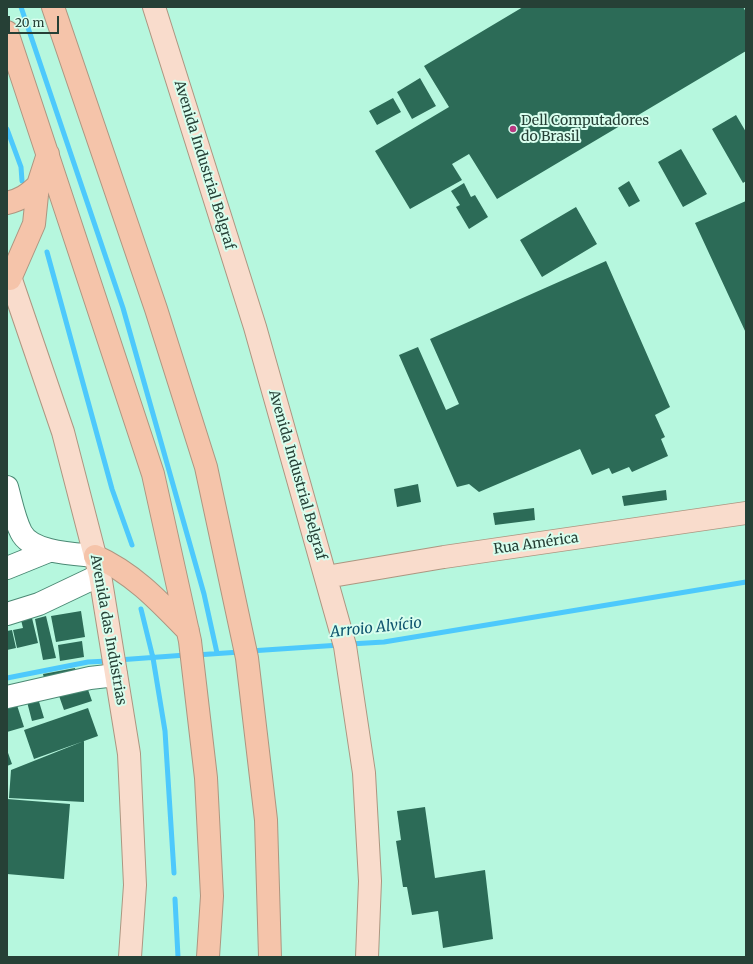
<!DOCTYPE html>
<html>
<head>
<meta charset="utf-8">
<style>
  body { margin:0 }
  #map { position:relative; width:753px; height:964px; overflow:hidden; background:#b6f7de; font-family:Merriweather,serif }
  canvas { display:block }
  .frame { position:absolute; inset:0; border:8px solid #264036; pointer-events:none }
  .scale { position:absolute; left:8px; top:16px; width:51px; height:18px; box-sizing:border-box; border:2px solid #264036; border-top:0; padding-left:5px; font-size:12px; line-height:14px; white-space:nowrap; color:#264036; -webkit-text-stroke:3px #d8feee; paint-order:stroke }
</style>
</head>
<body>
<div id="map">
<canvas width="753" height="964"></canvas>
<div class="frame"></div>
<div class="scale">20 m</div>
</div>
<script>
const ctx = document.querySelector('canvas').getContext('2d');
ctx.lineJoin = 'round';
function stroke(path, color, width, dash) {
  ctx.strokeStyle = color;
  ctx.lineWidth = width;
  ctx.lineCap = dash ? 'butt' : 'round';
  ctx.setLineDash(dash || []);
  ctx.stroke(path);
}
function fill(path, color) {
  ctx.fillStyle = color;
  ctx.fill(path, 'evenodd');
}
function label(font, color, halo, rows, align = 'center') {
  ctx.font = font + ' Merriweather,serif';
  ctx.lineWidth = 4;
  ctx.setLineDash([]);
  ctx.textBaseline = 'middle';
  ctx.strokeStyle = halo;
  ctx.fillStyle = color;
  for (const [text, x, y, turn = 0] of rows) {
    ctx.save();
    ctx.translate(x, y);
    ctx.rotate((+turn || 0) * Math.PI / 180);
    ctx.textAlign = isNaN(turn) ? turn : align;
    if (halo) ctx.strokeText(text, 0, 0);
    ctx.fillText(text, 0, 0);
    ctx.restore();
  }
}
stroke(new Path2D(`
  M 21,7 L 123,308 L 204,594 L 217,653
  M 7,129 L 21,167 L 22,181
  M 47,252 L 112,489 L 132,545
  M 141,609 L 153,658 L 165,731 L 174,873
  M 350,644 L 384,642 L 746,582
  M 250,651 L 340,645
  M 196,655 L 240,652
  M 118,660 L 186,655
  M 7,678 L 88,662 L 108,661
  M 175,899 L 178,957`), '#4dc9fc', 5);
fill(new Path2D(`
  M 523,7 L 743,7 L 746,12 L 746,51 L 497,199 L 469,154 L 452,164 L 462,180 L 410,209 L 375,151 L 449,107 L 424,66 Z
  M 420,78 L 436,106 L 412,119 L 397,92 Z
  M 393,98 L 401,112 L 377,125 L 369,111 Z
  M 736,115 L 746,132 L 746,181 L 743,183 L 712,129 Z
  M 681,149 L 707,194 L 683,207 L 658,162 Z
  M 629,181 L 640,201 L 629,207 L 618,188 Z
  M 464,183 L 471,197 L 475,195 L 488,217 L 469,229 L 456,207 L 460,205 L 451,191 Z
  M 746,201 L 746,333 L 695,223 Z
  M 576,207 L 597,244 L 542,277 L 520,240 Z
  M 606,261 L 670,407 L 655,415 L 665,437 L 661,439 L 668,456 L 632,472 L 629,467 L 612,474 L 609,468 L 592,475 L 580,449 L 479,492 L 469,484 L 457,487 L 399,355 L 418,347 L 446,410 L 459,404 L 430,339 Z
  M 418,484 L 421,502 L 397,507 L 394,489 Z
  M 666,490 L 667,500 L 624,506 L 622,496 Z
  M 534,508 L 535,520 L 495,525 L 493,513 Z
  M 81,611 L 85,637 L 56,642 L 51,616 Z
  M 46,616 L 56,658 L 43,660 L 35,619 Z
  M 32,618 L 38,643 L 17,648 L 13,630 L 23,628 L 21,620 Z
  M 12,630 L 16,648 L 7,650 L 7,631 Z
  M 82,641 L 84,657 L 60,661 L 58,645 Z
  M 75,668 L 76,678 L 45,683 L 43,674 Z
  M 86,684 L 92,701 L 64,710 L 58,693 Z
  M 37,695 L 44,718 L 32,721 L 26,698 Z
  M 16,702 L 24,727 L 7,732 L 7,705 Z
  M 88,708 L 98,736 L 34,759 L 24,730 Z
  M 84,741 L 84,802 L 9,798 L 11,770 Z
  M 7,750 L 12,764 L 7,766 Z
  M 7,799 L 70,804 L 64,879 L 7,874 Z
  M 425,807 L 435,878 L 485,870 L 493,939 L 443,948 L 438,911 L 412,915 L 407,887 L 403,887 L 396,841 L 401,840 L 397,811 Z`), '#2c6b57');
const minor = new Path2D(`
  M 7,487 C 11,501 14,518 21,532 C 31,553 75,554 95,556
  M 7,568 L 49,551
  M 7,614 L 39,604 L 100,575
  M 7,697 L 90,678 L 116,675`);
const major = new Path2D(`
  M 154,7 L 255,327 L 345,646 L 364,773 L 370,881 L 367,957
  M 7,268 L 63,432 L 100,575 L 129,754 L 135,885 L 130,957
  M 326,577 L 444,557 L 746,513`);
const highway = new Path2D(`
  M 53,7 L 156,309 L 206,467 L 247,658 L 266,820 L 270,957
  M 7,32 L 153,474 L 190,641 L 206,778 L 212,896 L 208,957
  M 7,203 C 20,200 28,195 38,185
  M 10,279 L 34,224 L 38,185 L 48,154
  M 95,556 C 133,573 159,601 188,631`);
stroke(minor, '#4b8974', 24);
stroke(major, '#ad9681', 24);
stroke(highway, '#ad9681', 24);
stroke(minor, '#fff', 22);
stroke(major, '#f9dccc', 22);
stroke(highway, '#f5c4aa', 22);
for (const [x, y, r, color] of [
  [513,129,4,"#b93882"]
]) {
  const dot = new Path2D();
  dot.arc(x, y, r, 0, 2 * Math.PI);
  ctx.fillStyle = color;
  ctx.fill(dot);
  stroke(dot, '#d8feee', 1.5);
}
label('14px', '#264036', '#d8feee', [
  ["Dell Computadores",521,121],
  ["do Brasil",521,137]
], 'left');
label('14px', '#264036', '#d8feee', [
  ["Avenida Industrial Belgraf",204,165,73],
  ["Avenida Industrial Belgraf",297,475,74],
  ["Rua América",536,544,-8],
  ["Avenida das Indústrias",108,630,80]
]);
label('italic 15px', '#0e546e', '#d8feee', [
  ["Arroio Alvício",376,628,-6]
]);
</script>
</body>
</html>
